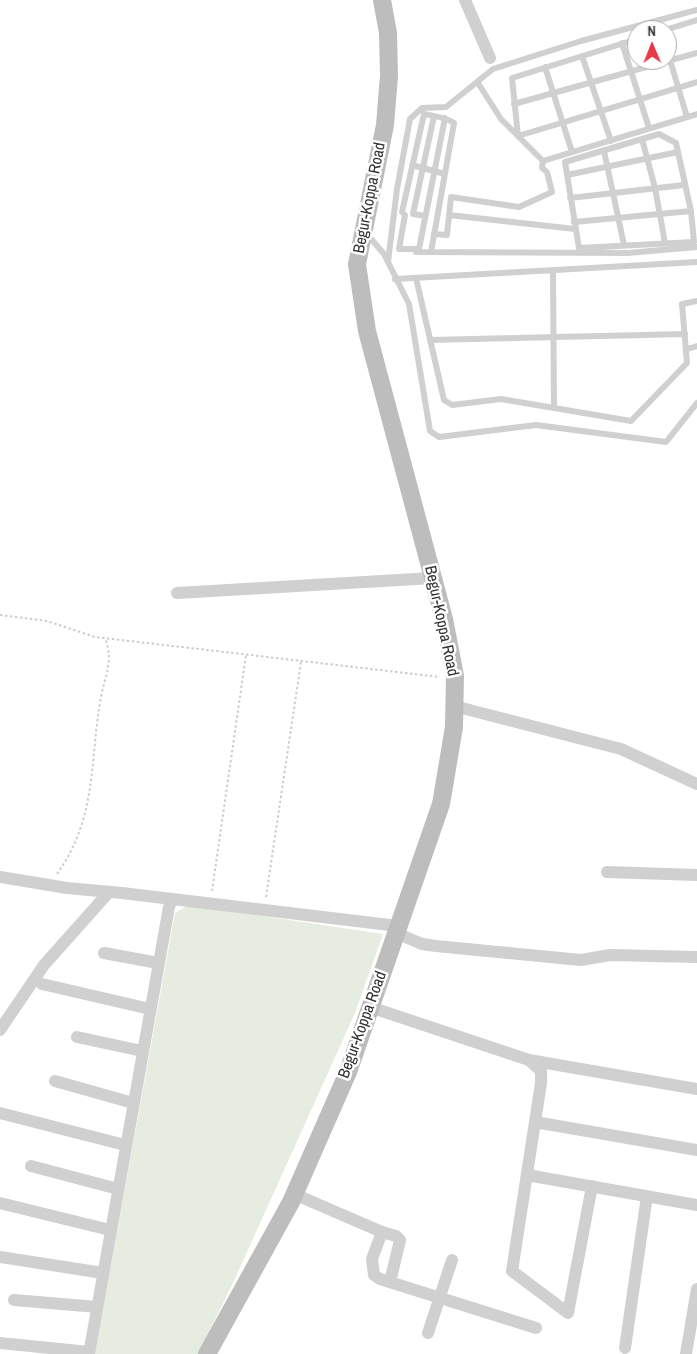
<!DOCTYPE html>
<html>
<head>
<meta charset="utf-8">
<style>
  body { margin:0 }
  #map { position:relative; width:697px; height:1354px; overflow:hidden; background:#fff; font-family:"Archivo Narrow",sans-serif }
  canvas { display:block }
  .north { position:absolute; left:627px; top:20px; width:50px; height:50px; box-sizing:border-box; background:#fff; border:1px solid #adadad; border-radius:50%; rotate:359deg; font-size:14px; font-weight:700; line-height:20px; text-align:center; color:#333 }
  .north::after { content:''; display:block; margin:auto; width:18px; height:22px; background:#e63946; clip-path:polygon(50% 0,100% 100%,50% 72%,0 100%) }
</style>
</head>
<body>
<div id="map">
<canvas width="697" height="1354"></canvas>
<div class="north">N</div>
</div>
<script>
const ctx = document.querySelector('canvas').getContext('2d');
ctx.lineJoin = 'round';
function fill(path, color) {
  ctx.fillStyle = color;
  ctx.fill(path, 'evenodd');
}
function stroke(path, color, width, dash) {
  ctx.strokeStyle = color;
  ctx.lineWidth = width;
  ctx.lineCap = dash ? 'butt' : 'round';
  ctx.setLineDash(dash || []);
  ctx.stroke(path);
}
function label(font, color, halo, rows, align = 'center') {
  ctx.font = font + ' "Archivo Narrow",sans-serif';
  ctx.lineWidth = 5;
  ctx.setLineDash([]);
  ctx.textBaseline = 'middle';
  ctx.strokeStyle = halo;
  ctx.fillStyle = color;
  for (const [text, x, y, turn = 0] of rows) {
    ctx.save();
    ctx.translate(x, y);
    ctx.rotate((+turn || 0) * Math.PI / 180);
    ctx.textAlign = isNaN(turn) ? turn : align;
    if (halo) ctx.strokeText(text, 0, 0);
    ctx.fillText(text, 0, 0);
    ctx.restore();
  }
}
fill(new Path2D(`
  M 189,905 L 383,934 L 355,1013 L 233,1283 L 198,1354 L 95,1354 L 175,913 Z`), '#e6ecdf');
stroke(new Path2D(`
  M 0,615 L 47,621 L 95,637 L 440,677
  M 57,874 C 98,816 89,762 101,697 C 105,675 114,661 105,638
  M 212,891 L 246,655
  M 266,897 L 301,662`), '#cdcdcd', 2, [2.5, 2.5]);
stroke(new Path2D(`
  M 665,30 L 697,20
  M 637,39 L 512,78 L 518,136 L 697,82
  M 622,43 L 649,128
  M 667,50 L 687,117
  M 582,56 L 611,141
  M 545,67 L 572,152
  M 478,83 L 501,119 L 543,161 L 697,114
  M 514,104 L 697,53
  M 659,134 L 676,143 L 691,211 L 694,242 L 579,248 L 565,162 Z
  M 642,139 L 655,188 L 665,243
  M 604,151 L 624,245
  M 412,165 L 445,174
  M 567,175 L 678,152
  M 570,198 L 684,185
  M 449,215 L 575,229
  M 425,216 L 413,214 L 434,116
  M 574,222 L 691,211
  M 366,233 L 384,254 L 409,304 L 430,431 L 439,437 L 536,425 L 666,442 L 697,403
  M 434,234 L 447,235 L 451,197 L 519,207 L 552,192 L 547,172 L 542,168 L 543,161
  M 416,252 L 628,253 L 697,247
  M 431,252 L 454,123 C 446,117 434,116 424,114 L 402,212 L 405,215 L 399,249 L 419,249 L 445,118
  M 388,262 L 397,189 L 410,119 L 422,108 L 446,107 L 493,69 L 581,41 L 697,10
  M 553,270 L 554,408
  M 416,278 L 444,400 L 452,405 L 501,399 L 631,421 L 687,363 L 682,304 L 697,301
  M 395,279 L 697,262
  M 430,340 L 685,334
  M 687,349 L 697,346`), '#d0d0d0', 6);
stroke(new Path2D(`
  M 465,0 L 490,58
  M 177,593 L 433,578
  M 454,706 L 621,749 L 697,784
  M 607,872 L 697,875
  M 0,877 L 67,888 L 122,893 L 398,926
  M 396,933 L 422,944 L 436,946 L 581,960 L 610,955 L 697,957
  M 104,953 L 158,963
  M 42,984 L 150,1009
  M 370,1007 L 529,1060 L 697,1089
  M 0,1030 L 44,965 L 109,892
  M 77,1037 L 142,1051
  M 529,1060 L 541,1071 L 541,1083 L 512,1271 L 568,1313 L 592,1186
  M 55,1081 L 133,1103
  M 0,1113 L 125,1145
  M 535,1122 L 697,1150
  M 31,1166 L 118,1189
  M 527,1175 L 697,1205
  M 294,1194 L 382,1232 L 396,1236 L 400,1240 L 390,1282
  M 0,1203 L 110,1230
  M 382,1232 L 372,1259 L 374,1275 L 380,1279 L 536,1328
  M 0,1257 L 103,1273
  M 14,1300 L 97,1307
  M 428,1333 L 452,1260
  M 0,1343 L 89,1352
  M 625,1348 L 647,1196
  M 89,1354 L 169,907 L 172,900
  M 686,1354 L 697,1289`), '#d0d0d0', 12);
stroke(new Path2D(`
  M 207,1354 L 291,1202 L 348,1072 L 441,804 L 454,727 L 455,676 L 444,619 L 367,331 L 357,264 L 385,125 L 389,76 L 388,33 L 382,0`), '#bdbdbd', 18);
label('16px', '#333', '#fff', [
  ["Begur-Koppa Road",370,198,-79],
  ["Begur-Koppa Road",441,621,78],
  ["Begur-Koppa Road",363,1025,-70]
]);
</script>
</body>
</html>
